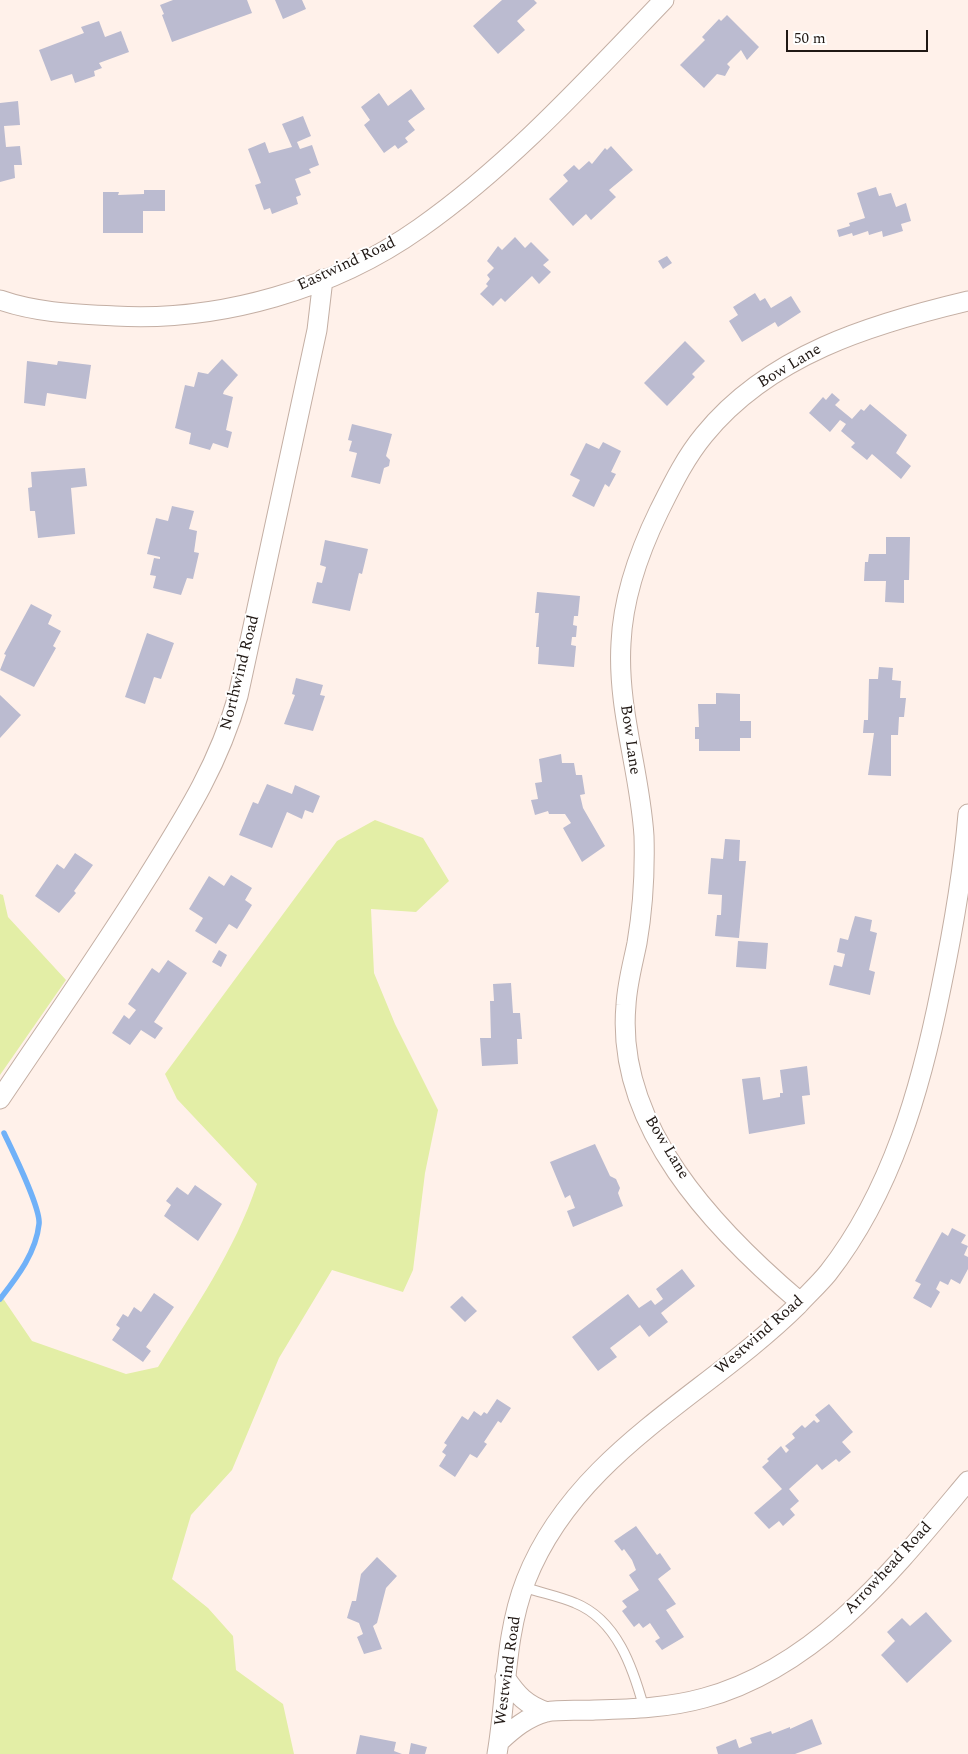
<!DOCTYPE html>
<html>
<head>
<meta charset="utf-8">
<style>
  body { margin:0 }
  #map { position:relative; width:968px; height:1754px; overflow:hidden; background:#fff1ea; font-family:Spectral,serif }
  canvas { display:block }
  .scale { position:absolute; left:786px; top:30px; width:142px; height:22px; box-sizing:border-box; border:2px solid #201814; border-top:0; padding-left:6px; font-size:15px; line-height:18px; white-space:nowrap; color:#201814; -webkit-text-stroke:4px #fff; paint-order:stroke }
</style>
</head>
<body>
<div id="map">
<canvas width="968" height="1754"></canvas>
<div class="scale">50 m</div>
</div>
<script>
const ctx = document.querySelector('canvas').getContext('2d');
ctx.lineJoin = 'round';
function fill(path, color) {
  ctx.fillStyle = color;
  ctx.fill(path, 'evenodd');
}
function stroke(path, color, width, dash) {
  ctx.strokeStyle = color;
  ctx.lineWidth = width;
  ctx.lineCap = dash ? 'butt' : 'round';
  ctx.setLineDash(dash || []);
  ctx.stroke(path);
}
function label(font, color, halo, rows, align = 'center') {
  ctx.font = font + ' Spectral,serif';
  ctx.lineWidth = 4;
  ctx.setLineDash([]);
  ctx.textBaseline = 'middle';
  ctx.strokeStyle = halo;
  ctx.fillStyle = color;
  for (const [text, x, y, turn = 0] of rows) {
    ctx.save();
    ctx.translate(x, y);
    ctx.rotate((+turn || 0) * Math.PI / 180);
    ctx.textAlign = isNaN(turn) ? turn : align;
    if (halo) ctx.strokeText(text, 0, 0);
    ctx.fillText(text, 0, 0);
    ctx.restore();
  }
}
fill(new Path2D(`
  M 375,820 L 423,838 L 449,881 L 416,912 L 371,909 L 374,973 L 395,1024 L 438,1110 L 425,1173 L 413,1270 L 403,1292 L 332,1270 L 279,1358 L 232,1470 L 191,1515 L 172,1579 L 208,1608 L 233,1636 L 236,1670 L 283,1704 L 294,1754 L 0,1754 L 0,1294 L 32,1341 L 126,1374 L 158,1367 C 195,1308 235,1250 257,1184 L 177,1099 L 165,1074 L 337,841 Z
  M 0,894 L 3,895 L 8,917 L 66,980 L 0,1075 Z`), '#e3eea6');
stroke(new Path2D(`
  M 0,1299 C 17,1277 36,1253 39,1224 C 41,1208 12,1150 4,1133`), '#70b1f8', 5.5);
fill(new Path2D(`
  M 173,0 L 247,0 L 252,13 L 172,42 L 162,15 L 164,14 L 160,5 Z
  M 275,0 L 302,0 L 306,9 L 283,19 Z
  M 502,0 L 534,0 L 537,3 L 517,21 L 525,30 L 498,54 L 473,26 Z
  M 727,15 L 759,47 L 747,60 L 741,50 L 727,64 L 730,67 L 725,76 L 717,74 L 704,88 L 680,65 L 705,40 L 702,37 L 719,19 L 721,21 Z
  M 99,21 L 105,37 L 121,31 L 129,52 L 99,63 L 102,68 L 94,71 L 95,76 L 75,83 L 72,74 L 51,81 L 39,50 L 84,33 L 81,27 Z
  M 411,89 L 425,109 L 408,121 L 415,130 L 405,138 L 408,142 L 398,149 L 395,145 L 384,153 L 364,125 L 370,120 L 361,107 L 379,93 L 388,106 Z
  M 18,101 L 20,125 L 4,126 L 6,147 L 20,146 L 22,165 L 14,165 L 15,178 L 0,182 L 0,103 Z
  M 303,116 L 311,136 L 297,142 L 300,149 L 312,145 L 319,165 L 309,169 L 311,173 L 295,179 L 301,195 L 296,197 L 298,204 L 272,214 L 270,208 L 264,210 L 255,185 L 261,183 L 248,149 L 265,142 L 269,153 L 292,147 L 282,124 Z
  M 611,146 L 633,170 L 609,190 L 616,197 L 591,220 L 586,214 L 573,226 L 549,199 L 568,181 L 563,175 L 574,165 L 579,170 L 589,161 L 592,164 L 605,148 L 607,150 Z
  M 876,187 L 879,196 L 891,193 L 896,207 L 906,203 L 911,221 L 901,224 L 903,231 L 883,237 L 882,231 L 869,235 L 868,231 L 853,236 L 852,233 L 839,237 L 837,230 L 850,226 L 849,223 L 865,218 L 857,193 Z
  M 144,190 L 165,190 L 165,211 L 143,211 L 143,233 L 103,233 L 103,192 L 119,192 L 118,195 L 144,194 Z
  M 515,237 L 525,248 L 531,242 L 549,260 L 543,265 L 551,272 L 539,284 L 532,276 L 505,302 L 501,298 L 493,306 L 480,294 L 488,286 L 486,284 L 490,279 L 487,275 L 494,268 L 487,261 L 498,246 L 502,250 Z
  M 667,256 L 672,263 L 663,269 L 658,261 Z
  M 755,293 L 760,301 L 765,298 L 771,308 L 791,296 L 801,312 L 778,327 L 775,322 L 742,342 L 729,321 L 738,315 L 733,307 Z
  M 685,341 L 705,361 L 692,374 L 695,377 L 667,406 L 644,383 Z
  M 222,359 L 238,375 L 224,391 L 223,394 L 233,397 L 226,430 L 232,432 L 228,448 L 213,443 L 210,450 L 189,444 L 191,433 L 175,428 L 185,385 L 194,387 L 198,372 L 208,374 Z
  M 27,361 L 57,365 L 58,361 L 91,365 L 86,399 L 47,393 L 45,406 L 24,403 Z
  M 832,393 L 840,400 L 835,405 L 852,419 L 861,409 L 864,411 L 870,404 L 907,435 L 896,453 L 911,466 L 901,479 L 872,454 L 867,460 L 851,447 L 855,443 L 841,431 L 846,424 L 840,420 L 830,432 L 809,413 L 823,397 L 826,400 Z
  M 352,424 L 392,434 L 386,456 L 390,460 L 389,466 L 384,468 L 380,484 L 351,477 L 357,453 L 349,451 L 352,441 L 348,440 Z
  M 603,442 L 621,451 L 611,472 L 616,474 L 609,487 L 605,484 L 594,507 L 572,496 L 580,480 L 570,475 L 586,443 L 599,449 Z
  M 85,468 L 87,486 L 71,488 L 75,534 L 38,538 L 35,511 L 30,511 L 28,488 L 32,487 L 31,472 Z
  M 172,506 L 194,511 L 189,529 L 197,531 L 194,552 L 199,553 L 193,579 L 187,578 L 181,595 L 153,588 L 156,576 L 150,575 L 154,558 L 160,559 L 160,557 L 147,554 L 156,518 L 168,521 Z
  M 886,537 L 910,537 L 909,580 L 904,580 L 904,603 L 885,602 L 886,581 L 864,581 L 865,562 L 868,562 L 869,554 L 886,554 Z
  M 325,540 L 368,549 L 362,574 L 359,573 L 350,611 L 312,603 L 317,582 L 322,583 L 326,567 L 320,565 Z
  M 537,592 L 580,596 L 578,616 L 574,616 L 573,625 L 577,626 L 576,637 L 572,637 L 571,645 L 576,646 L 574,667 L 538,664 L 539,647 L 536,647 L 539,613 L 535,613 Z
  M 31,604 L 52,615 L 48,624 L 61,631 L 53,646 L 56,648 L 34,687 L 0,670 L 6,655 L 4,654 Z
  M 147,633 L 174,643 L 161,679 L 154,677 L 145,704 L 125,697 Z
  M 879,667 L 893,668 L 892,680 L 901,681 L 900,698 L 906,698 L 904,717 L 899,717 L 898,735 L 891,735 L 891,776 L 868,775 L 874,733 L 863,733 L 864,720 L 868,720 L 869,679 L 878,679 Z
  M 296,678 L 323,685 L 320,695 L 325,696 L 313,731 L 284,724 L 295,695 L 292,694 Z
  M 716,693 L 740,694 L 740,721 L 751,721 L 751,738 L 740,738 L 740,751 L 699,751 L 699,739 L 695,739 L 695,727 L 699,727 L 698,704 L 716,704 Z
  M 0,695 L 21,715 L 0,738 Z
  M 561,754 L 562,763 L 574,763 L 576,775 L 582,775 L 585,794 L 580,795 L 583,808 L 605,846 L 582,862 L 563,828 L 571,823 L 565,814 L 549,814 L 548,811 L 535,815 L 531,800 L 538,799 L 535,783 L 542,782 L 539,759 Z
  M 267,784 L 292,794 L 295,785 L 320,796 L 313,813 L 305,810 L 302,819 L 287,812 L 272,848 L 239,835 L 253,802 L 258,804 Z
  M 725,839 L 740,840 L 739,861 L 746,861 L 739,938 L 715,936 L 717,915 L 721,915 L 722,895 L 708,894 L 711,858 L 723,859 Z
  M 75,853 L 93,865 L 74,891 L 76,893 L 59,913 L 35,896 L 57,864 L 64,869 Z
  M 231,875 L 252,888 L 245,900 L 252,905 L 237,929 L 229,924 L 216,944 L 195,931 L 203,918 L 189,909 L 209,876 L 224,886 Z
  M 855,916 L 872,920 L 870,931 L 877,933 L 869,970 L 875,972 L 870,995 L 829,985 L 834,965 L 842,967 L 845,954 L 837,952 L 840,938 L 848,940 Z
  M 738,941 L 768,943 L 766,969 L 736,967 Z
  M 219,950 L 227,955 L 221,967 L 212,962 Z
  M 168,960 L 187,973 L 154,1022 L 163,1028 L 155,1039 L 141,1030 L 130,1045 L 112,1033 L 124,1015 L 129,1019 L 136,1010 L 128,1004 L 152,968 L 159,973 Z
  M 511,983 L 513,1013 L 520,1013 L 522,1039 L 517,1039 L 518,1064 L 482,1066 L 480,1038 L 491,1038 L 490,1001 L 494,1001 L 493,984 Z
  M 807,1066 L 810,1095 L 802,1096 L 805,1124 L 749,1134 L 742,1079 L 760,1077 L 763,1100 L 780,1097 L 780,1093 L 783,1093 L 780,1070 Z
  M 595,1144 L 610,1176 L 616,1179 L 620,1188 L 618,1193 L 623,1206 L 573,1227 L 567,1211 L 575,1208 L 570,1195 L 565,1198 L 550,1162 Z
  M 195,1185 L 222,1204 L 198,1241 L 164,1216 L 171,1205 L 166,1201 L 177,1187 L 188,1195 Z
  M 952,1228 L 966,1235 L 961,1243 L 968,1246 L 964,1255 L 968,1257 L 968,1269 L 960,1284 L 951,1279 L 948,1285 L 940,1281 L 936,1289 L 940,1292 L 931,1308 L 913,1298 L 921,1284 L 915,1281 L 942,1232 L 948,1236 Z
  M 682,1269 L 695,1286 L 661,1313 L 668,1322 L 649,1337 L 640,1325 L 610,1348 L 617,1357 L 598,1371 L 572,1337 L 628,1294 L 639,1308 L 651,1300 L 655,1305 L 663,1299 L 656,1289 Z
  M 154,1293 L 174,1307 L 146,1347 L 151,1351 L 143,1362 L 112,1340 L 120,1328 L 116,1325 L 123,1314 L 128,1317 L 134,1307 L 141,1312 Z
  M 462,1296 L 477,1311 L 465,1322 L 450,1307 Z
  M 497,1399 L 511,1408 L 501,1423 L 498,1421 L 484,1442 L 487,1444 L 477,1458 L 470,1454 L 455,1477 L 439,1466 L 446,1455 L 442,1452 L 447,1445 L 444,1443 L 462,1416 L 468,1420 L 474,1411 L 481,1416 L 484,1412 L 487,1414 Z
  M 829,1404 L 853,1432 L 842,1442 L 851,1452 L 839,1462 L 836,1459 L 822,1470 L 817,1464 L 789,1489 L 799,1501 L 790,1509 L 795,1515 L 783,1526 L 779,1521 L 769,1529 L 754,1513 L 782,1489 L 762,1467 L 769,1461 L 767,1459 L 781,1446 L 786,1453 L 789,1450 L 785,1446 L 795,1438 L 792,1434 L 802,1425 L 805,1428 L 814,1420 L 817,1423 L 820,1421 L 815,1415 Z
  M 636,1526 L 657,1555 L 660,1553 L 671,1569 L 658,1579 L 676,1604 L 666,1610 L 684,1637 L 662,1650 L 655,1641 L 660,1638 L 650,1623 L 643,1628 L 639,1623 L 634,1627 L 622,1611 L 627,1607 L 622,1601 L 639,1590 L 629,1575 L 636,1570 L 632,1560 L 624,1549 L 622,1551 L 614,1541 Z
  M 377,1557 L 397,1576 L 386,1588 L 377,1623 L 373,1626 L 382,1649 L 364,1654 L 357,1637 L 363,1634 L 359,1623 L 347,1618 L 352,1601 L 356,1601 L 361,1574 Z
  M 926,1612 L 952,1641 L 907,1683 L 881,1655 L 895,1641 L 887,1632 L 902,1618 L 910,1626 Z
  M 812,1719 L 822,1744 L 795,1754 L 718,1754 L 716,1747 L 736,1739 L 739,1748 L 752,1743 L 750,1738 L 771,1731 L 772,1734 L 790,1727 L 790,1729 Z
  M 360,1735 L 396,1742 L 394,1751 L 402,1754 L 356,1754 Z
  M 411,1743 L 427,1747 L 425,1754 L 409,1754 Z`), '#bbbbd0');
const service = new Path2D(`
  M 524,1587 C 541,1593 559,1596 575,1603 C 617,1620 633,1668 644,1708`);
const minor = new Path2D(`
  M 0,300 C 37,313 76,314 115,316 C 220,322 334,289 420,228 C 511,164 587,80 664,0
  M 0,1099 C 49,1026 100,953 147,878 C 185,817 218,766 238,696 L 317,330 L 323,279
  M 800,1302 C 714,1229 615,1126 626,1005 C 627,984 633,963 637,943 C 643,908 645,872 644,836 C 640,771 617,709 621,643 C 623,597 639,552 659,511 C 672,485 685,458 704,435 C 769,355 871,324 968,301
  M 505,1677 C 517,1695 526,1705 547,1712
  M 499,1742 C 513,1729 527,1717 546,1712 C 561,1709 580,1711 595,1710 C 632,1709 668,1708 704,1698 C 818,1667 895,1568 968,1481
  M 497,1754 C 507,1696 504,1636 526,1580 C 576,1453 706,1396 798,1305 C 808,1294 819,1284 828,1273 C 892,1191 921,1088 941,988 C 953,930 963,873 968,814`);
stroke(service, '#c4afa4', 11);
stroke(minor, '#c4afa4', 21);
stroke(service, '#fff', 9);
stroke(minor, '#fff', 19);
label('16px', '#201814', '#fff', [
  ["Eastwind Road",347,265,-25],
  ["Bow Lane",790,367,-31],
  ["Northwind Road",241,673,-76],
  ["Bow Lane",629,740,82],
  ["Bow Lane",666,1148,59],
  ["Westwind Road",760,1336,-41],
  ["Arrowhead Road",889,1569,-47],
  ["Westwind Road",509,1671,-82]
]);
</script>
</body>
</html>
